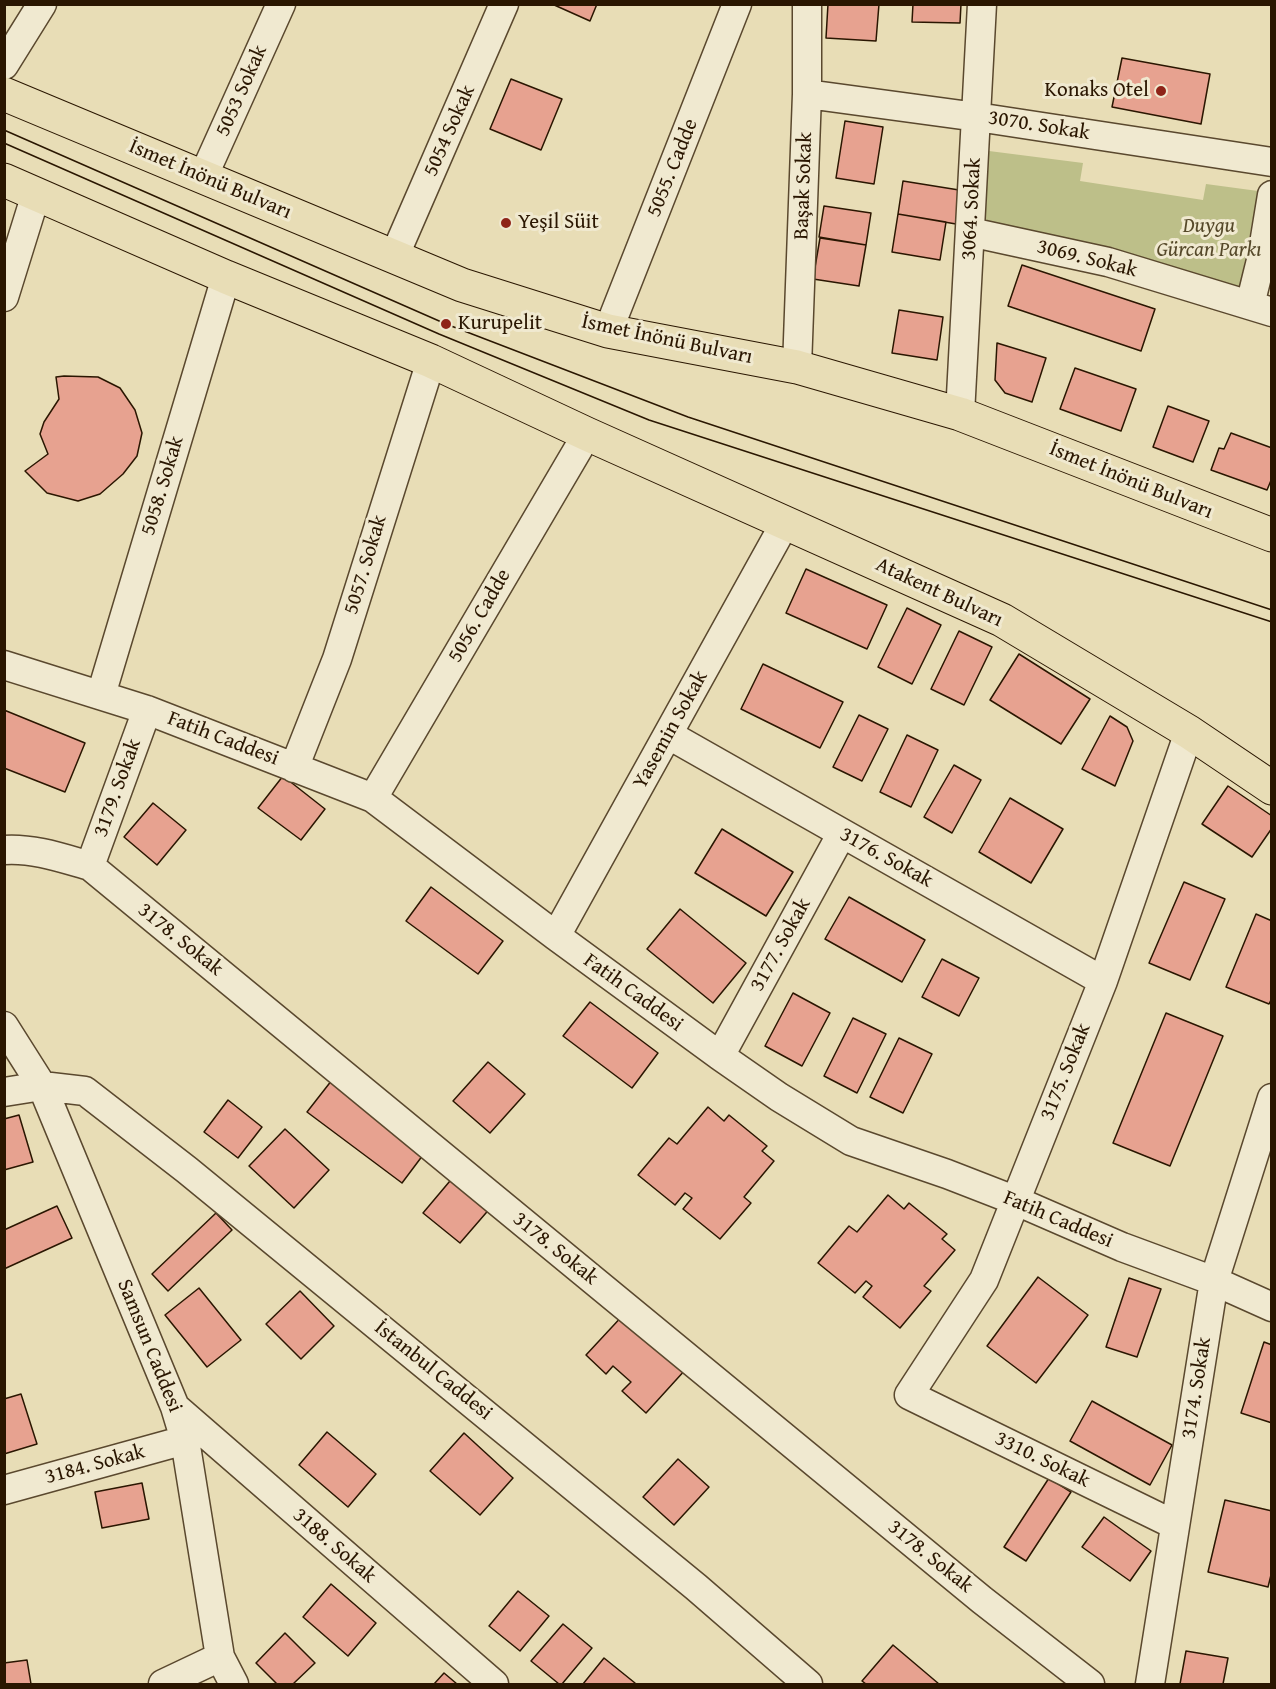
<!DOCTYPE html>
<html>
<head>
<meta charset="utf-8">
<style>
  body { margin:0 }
  #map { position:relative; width:1276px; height:1689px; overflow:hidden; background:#e8ddb6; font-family:"Gentium Book Plus",serif }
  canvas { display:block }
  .frame { position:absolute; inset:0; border:6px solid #2a1601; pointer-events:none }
</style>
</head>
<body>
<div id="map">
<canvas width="1276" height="1689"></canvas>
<div class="frame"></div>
</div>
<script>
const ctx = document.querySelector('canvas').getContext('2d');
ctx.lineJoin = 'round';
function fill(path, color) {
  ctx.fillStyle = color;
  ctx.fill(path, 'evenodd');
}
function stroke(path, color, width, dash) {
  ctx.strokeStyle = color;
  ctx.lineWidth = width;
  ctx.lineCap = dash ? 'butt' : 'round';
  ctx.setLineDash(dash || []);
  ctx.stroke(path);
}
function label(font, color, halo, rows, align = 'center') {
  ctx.font = font + ' "Gentium Book Plus",serif';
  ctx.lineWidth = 6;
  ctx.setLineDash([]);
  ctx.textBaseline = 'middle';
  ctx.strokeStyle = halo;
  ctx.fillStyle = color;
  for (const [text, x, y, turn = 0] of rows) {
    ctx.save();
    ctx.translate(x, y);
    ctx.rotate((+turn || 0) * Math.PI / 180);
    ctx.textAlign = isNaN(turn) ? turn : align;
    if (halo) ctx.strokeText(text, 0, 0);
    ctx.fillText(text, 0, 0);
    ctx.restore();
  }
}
fill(new Path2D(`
  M 989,151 L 1083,163 L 1080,181 L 1203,200 L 1206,184 L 1258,191 L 1240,287 L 983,221 Z`), '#bdbf89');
const building = new Path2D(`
  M 552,4 L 597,4 L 590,21 Z
  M 828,4 L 879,4 L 876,41 L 826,38 Z
  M 913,4 L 961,4 L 960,23 L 912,22 Z
  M 1122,58 L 1210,74 L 1201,124 L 1112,107 Z
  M 511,79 L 562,99 L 541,150 L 490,129 Z
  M 845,121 L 883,127 L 874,184 L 836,178 Z
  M 903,181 L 959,190 L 956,224 L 898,214 Z
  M 824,206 L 871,213 L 866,245 L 819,237 Z
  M 898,214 L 946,222 L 940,260 L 892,252 Z
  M 820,238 L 866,245 L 859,286 L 813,279 Z
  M 1022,265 L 1155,309 L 1141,351 L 1008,306 Z
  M 899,310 L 943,317 L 937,360 L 892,353 Z
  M 997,343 L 1046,358 L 1032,402 L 1005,393 L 995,380 Z
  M 1075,368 L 1136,389 L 1121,431 L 1060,409 Z
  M 64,376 L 98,377 L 120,388 L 135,410 L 142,433 L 137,456 L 123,474 L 100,494 L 78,501 L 47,493 L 25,471 L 48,454 L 40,434 L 44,422 L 59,399 L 56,377 Z
  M 1168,406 L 1209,421 L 1193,462 L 1153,447 Z
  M 1231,433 L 1272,448 L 1272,478 L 1267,490 L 1211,470 L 1219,448 L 1224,449 Z
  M 806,569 L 887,605 L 867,649 L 786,613 Z
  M 907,608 L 941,625 L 912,684 L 878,667 Z
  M 959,631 L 992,647 L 964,705 L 931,689 Z
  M 1019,654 L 1090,699 L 1061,744 L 990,700 Z
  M 763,664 L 843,702 L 820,748 L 741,709 Z
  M 4,710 L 85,743 L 65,792 L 4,768 Z
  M 859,715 L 888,729 L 862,781 L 833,767 Z
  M 1110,716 L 1127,727 L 1133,741 L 1115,786 L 1082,769 Z
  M 907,735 L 938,750 L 911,807 L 880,792 Z
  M 954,765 L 981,780 L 952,833 L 924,817 Z
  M 283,776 L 325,809 L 301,840 L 258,808 Z
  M 1228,786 L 1272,816 L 1272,828 L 1252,857 L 1202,824 Z
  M 1010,798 L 1063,829 L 1031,883 L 979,852 Z
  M 153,803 L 186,830 L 157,865 L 124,837 Z
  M 722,829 L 793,872 L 766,916 L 695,873 Z
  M 1184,882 L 1225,899 L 1190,980 L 1149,963 Z
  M 431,887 L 503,941 L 478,974 L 406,921 Z
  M 849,897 L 925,940 L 902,982 L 825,939 Z
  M 680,909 L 746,963 L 713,1003 L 647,949 Z
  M 1256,914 L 1272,921 L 1272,998 L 1269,1004 L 1226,987 Z
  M 942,959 L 979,978 L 959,1016 L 922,997 Z
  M 793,993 L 830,1013 L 802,1066 L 765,1046 Z
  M 590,1002 L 658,1053 L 632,1088 L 563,1036 Z
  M 1166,1013 L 1223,1036 L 1170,1166 L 1113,1143 Z
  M 853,1018 L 886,1034 L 857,1093 L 824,1076 Z
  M 899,1038 L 932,1054 L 903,1113 L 870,1097 Z
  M 488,1062 L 525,1094 L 490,1133 L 453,1101 Z
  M 332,1080 L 426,1151 L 402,1183 L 307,1112 Z
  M 228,1100 L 262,1127 L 238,1158 L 204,1132 Z
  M 708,1107 L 724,1121 L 729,1115 L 767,1146 L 762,1151 L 774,1161 L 744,1197 L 751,1203 L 720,1239 L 683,1209 L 692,1198 L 685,1193 L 675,1205 L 638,1175 L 669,1138 L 677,1144 Z
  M 19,1115 L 33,1162 L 4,1170 L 4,1119 Z
  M 285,1129 L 329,1170 L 294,1208 L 249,1166 Z
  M 455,1175 L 492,1206 L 460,1243 L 423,1213 Z
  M 888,1195 L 904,1209 L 909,1203 L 947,1234 L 942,1239 L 955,1250 L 924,1286 L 931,1291 L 900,1328 L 863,1297 L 872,1286 L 866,1281 L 855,1293 L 818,1263 L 849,1226 L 857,1232 Z
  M 57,1206 L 72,1238 L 4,1269 L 4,1230 Z
  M 216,1213 L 232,1230 L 168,1291 L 152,1274 Z
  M 1038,1277 L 1088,1315 L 1036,1383 L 987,1346 Z
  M 1129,1278 L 1161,1289 L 1137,1357 L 1106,1347 Z
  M 199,1288 L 241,1340 L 207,1367 L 165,1315 Z
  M 300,1291 L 334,1326 L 301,1359 L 266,1324 Z
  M 625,1313 L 686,1369 L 646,1413 L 622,1391 L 631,1382 L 613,1366 L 606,1374 L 586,1355 Z
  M 1264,1342 L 1272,1345 L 1272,1423 L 1241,1413 Z
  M 21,1394 L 37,1444 L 4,1454 L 4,1399 Z
  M 1092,1401 L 1172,1445 L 1150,1485 L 1070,1441 Z
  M 327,1432 L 376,1474 L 348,1507 L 299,1465 Z
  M 464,1433 L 513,1478 L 480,1515 L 430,1471 Z
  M 678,1459 L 709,1487 L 674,1525 L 643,1497 Z
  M 1049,1478 L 1071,1492 L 1026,1561 L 1004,1547 Z
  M 142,1483 L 149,1519 L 102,1528 L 95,1492 Z
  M 1225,1500 L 1272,1511 L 1272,1571 L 1268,1587 L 1208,1572 Z
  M 1104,1517 L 1151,1551 L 1130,1581 L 1082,1547 Z
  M 331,1584 L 376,1623 L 348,1656 L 303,1617 Z
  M 518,1591 L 549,1616 L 520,1651 L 489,1626 Z
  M 563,1624 L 592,1648 L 562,1684 L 559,1684 L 531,1661 Z
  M 285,1633 L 315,1663 L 293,1684 L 277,1684 L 256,1663 Z
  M 893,1645 L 939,1684 L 866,1684 L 862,1681 Z
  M 1186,1651 L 1228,1658 L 1223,1684 L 1180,1684 Z
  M 604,1658 L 635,1683 L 633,1684 L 583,1684 Z
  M 27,1660 L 31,1684 L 4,1684 L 4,1663 Z
  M 444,1673 L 457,1684 L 434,1684 Z`);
fill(building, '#e7a290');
stroke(building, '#2a1601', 1.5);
const minor = new Path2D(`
  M 4,65 L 42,4
  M 807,94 L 977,117 L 1272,162
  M 203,177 L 281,4
  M 970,232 L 1108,262 L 1272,312
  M 394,257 L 504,4
  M 4,297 L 36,194
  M 1250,305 L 1262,256 L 1272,195
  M 608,331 L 737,4
  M 797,367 L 807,94 L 807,4
  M 960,414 L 982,4
  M 4,665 L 147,710 L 373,798 L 556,936 L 720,1056 L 779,1097 L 851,1141 L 947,1174 L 1014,1200 L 1122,1247 L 1214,1281 L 1272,1307
  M 101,695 L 226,277
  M 669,735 L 1103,981
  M 294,768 L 337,659 L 431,361
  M 373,798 L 587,434
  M 4,850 C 34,848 62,858 90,866 L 982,1600 L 1090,1684
  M 90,866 L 147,710
  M 556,936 L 785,523
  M 4,1026 L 42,1086 L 175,1407 L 185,1440 L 220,1657 L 234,1684
  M 720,1056 L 842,833
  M 4,1092 L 42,1086 L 85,1091 L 187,1170 L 696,1587 L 808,1684
  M 175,1407 L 494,1684
  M 4,1490 L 185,1440
  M 1175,1525 L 909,1395 L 984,1280 L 1103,981 L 1189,732
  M 163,1684 L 220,1657
  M 1150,1684 L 1214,1281 L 1272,1098`);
const major = new Path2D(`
  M 4,94 L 462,285 L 608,331 L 797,367 L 960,414 L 1272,535
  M 4,180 L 226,277 L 431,361 L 587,434 L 1002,620 L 1189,732 L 1272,788`);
stroke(minor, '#5a482e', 31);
stroke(major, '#2a1601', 35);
stroke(minor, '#f0e9d0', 28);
stroke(major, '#e8ddb6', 33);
stroke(new Path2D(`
  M 4,130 L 446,324 L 688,417 L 1272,610
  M 4,143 L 439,334 L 649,420 L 1272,622`), '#2a1601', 1.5);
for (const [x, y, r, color] of [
  [1161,91,6,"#8f2418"],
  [506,223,6,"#8f2418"],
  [446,324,6,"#8f2418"]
]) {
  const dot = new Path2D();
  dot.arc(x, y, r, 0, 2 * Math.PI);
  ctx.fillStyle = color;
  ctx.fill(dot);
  stroke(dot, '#f0e9d0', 2);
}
label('21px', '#2a1601', '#f0e9d0', [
  ["5053 Sokak",242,91,-66],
  ["3070. Sokak",1039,126,9],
  ["5054 Sokak",450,131,-66],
  ["5055. Cadde",673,168,-68],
  ["İsmet İnönü Bulvarı",210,180,23],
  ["Başak Sokak",804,186,-88],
  ["3064. Sokak",972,209,-87],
  ["3069. Sokak",1087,259,14],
  ["İsmet İnönü Bulvarı",667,340,12],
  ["İsmet İnönü Bulvarı",1131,481,22],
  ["5058. Sokak",163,486,-73],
  ["5057. Sokak",366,565,-73],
  ["Atakent Bulvarı",939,593,25],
  ["5056. Cadde",480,616,-60],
  ["Yasemin Sokak",671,730,-61],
  ["Fatih Caddesi",223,739,21],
  ["3179. Sokak",118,788,-70],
  ["3176. Sokak",886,858,29],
  ["3178. Sokak",180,940,39],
  ["3177. Sokak",781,945,-61],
  ["Fatih Caddesi",633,993,36],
  ["3175. Sokak",1066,1072,-68],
  ["Fatih Caddesi",1058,1220,23],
  ["3178. Sokak",555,1249,39],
  ["Samsun Caddesi",149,1346,68],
  ["İstanbul Caddesi",433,1371,39],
  ["3174. Sokak",1197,1388,-81],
  ["3310. Sokak",1042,1460,26],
  ["3184. Sokak",95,1465,-15],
  ["3188. Sokak",334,1546,41],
  ["3178. Sokak",930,1557,39]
]);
label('21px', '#2a1601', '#f0e9d0', [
  ["Konaks Otel",1149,91,"right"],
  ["Yeşil Süit",518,223],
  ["Kurupelit",458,324]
], 'left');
label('italic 21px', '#56492a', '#f0e9d0', [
  ["Duygu",1209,227],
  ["Gürcan Parkı",1209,251]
]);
</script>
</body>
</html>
